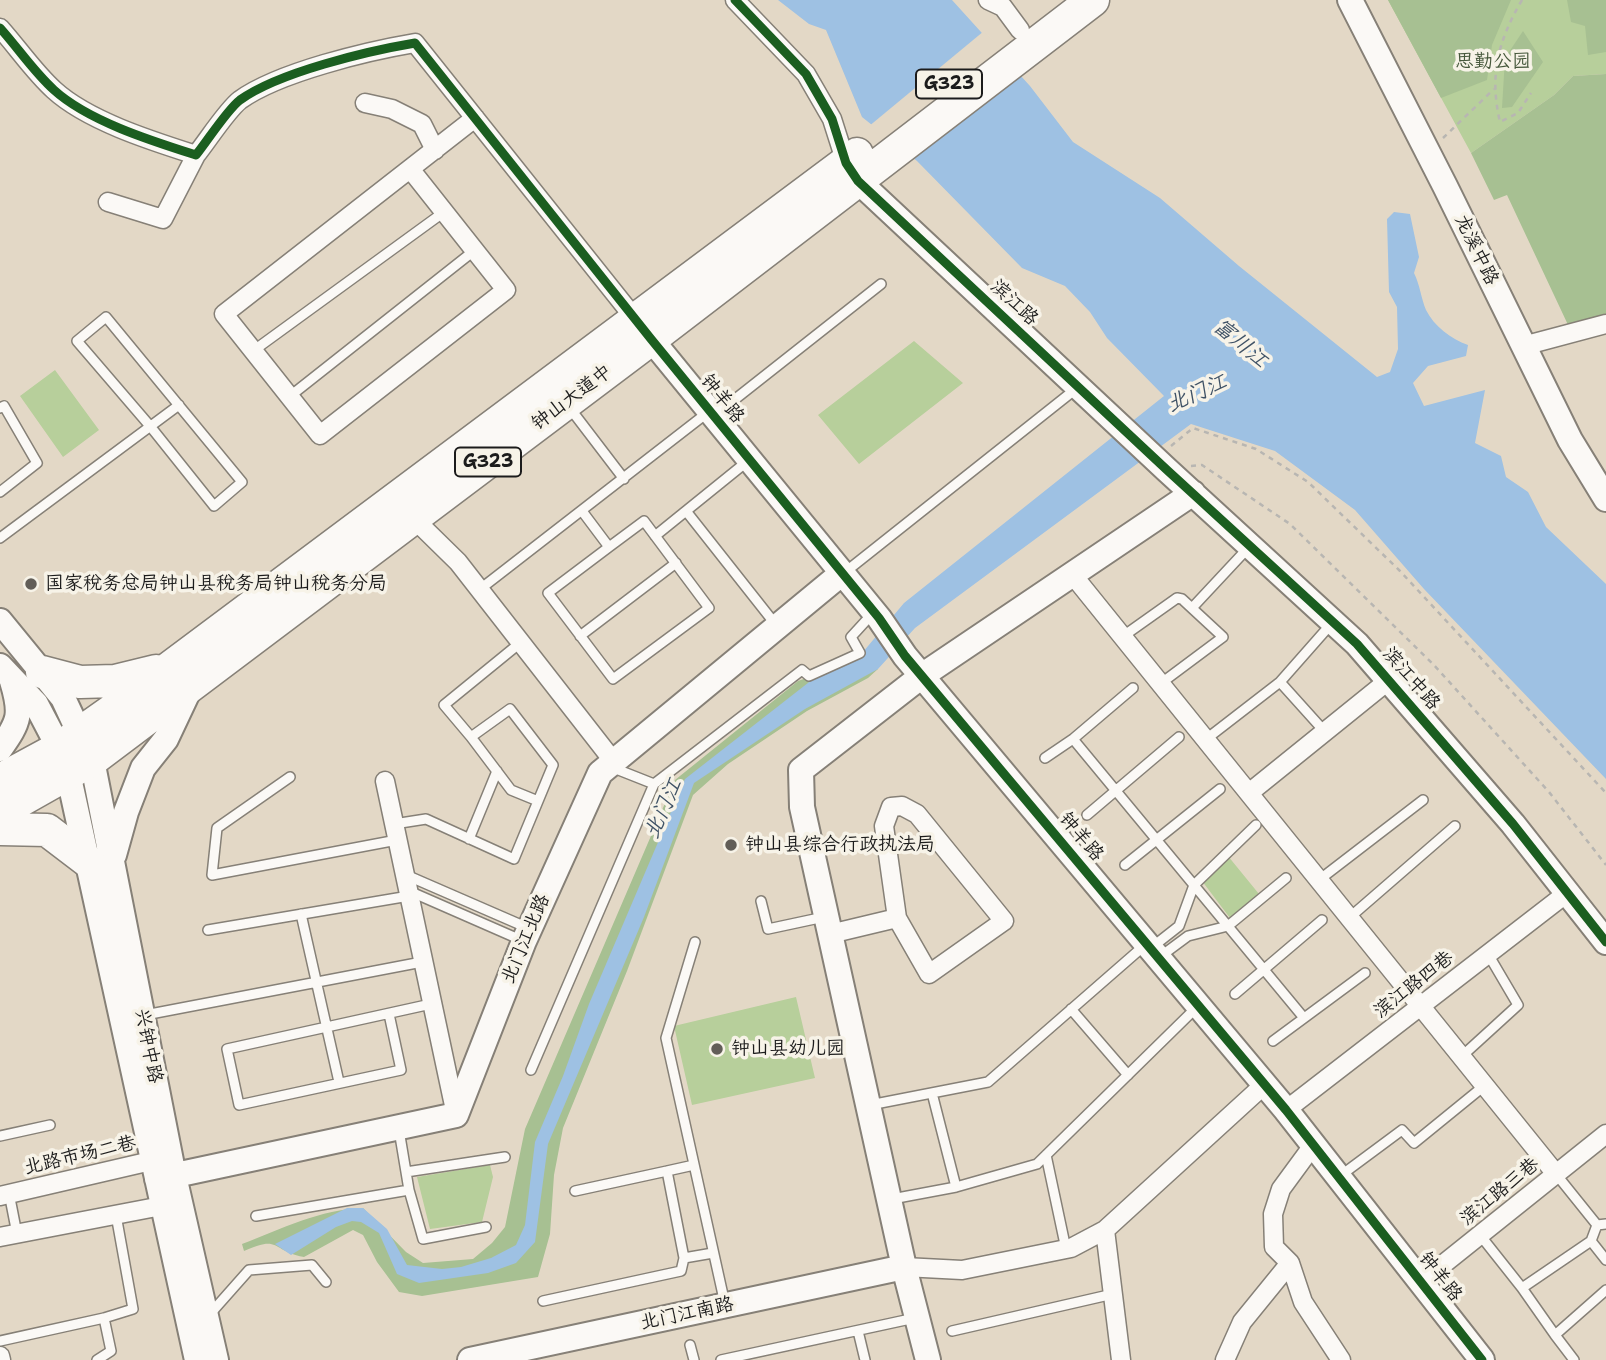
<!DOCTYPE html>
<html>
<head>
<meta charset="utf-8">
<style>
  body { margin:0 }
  canvas { display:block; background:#e3d8c6 }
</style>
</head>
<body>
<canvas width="1606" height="1360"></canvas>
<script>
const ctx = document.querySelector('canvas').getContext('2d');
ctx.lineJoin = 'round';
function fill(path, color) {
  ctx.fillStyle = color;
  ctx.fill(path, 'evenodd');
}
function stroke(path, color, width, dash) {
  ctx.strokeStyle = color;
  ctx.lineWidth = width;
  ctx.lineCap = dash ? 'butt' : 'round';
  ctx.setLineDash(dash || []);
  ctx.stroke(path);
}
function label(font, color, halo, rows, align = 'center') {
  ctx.font = font + ' "Shantell Sans","LXGW WenKai TC",sans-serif';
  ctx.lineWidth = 7;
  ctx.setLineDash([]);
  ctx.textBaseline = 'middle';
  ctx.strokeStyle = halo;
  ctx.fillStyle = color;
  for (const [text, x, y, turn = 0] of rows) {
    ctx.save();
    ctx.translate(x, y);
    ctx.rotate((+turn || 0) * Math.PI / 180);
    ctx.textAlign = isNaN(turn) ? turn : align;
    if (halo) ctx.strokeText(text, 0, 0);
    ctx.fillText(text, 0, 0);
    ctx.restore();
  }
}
fill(new Path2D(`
  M 1388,0 L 1606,0 L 1606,74 L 1573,76 L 1554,95 L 1471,153 Z
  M 914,341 L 963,383 L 859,464 L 818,415 Z
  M 55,370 L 99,430 L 63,457 L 20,396 Z
  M 1228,856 L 1259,894 L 1230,918 L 1202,881 Z
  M 796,997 L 815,1078 L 692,1105 L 674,1026 Z
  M 490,1165 L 493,1177 L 482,1222 L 430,1229 L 417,1177 Z`), '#b7cf9b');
fill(new Path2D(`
  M 1388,0 L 1511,0 L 1492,45 L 1487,80 L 1441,98 Z
  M 1567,0 L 1606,0 L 1606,52 L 1588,55 L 1585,26 L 1571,22 Z
  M 1523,31 L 1543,62 L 1512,107 L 1502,108 L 1505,58 Z
  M 1606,74 L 1606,320 L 1569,327 L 1507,195 L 1494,200 L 1471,153 L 1554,95 L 1573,76 Z
  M 863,652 L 878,669 L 868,678 L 807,711 L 728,764 L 693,795 L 627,971 L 563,1128 L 554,1175 L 550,1234 L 538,1277 L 422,1296 L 399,1292 L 377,1262 L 363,1235 L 353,1230 L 304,1257 C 271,1251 281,1234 244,1251 L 242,1244 C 281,1229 321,1209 363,1208 L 406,1252 L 423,1263 L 473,1259 L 492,1243 L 505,1227 L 525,1129 L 675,780 L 798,681 L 845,664 Z`), '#a7c092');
fill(new Path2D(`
  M 778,0 L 952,0 L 1030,86 L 1073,142 L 1160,198 L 1239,266 L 1377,377 L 1390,372 L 1398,349 L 1397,307 L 1389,292 L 1387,219 L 1394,212 L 1410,214 L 1419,257 L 1414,273 C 1420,285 1421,298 1426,310 C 1434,326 1451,339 1468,345 L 1466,356 L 1428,366 L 1413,383 L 1424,406 L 1485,390 L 1475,443 L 1501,456 L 1506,477 L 1528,492 L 1546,527 L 1606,584 L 1606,779 L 1424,589 L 1355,510 L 1275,451 L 1191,424 L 915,628 L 878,669 L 805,709 L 694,783 L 644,917 L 548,1144 L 535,1242 L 516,1263 L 488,1273 L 419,1283 L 397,1274 L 379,1233 L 361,1222 L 352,1221 L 336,1227 L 291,1255 L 275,1244 L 347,1208 L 363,1208 L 387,1229 L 407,1265 L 442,1269 L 461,1267 L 491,1258 L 516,1245 L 525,1225 L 535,1142 L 563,1076 L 589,1004 L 685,779 L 813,679 L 845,664 L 863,652 L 904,603 L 1164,396 L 1107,338 L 1090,312 L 1065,286 L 1022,268 L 917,161 L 862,117 L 826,30 L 809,24 Z`), '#9ec1e3');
fill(new Path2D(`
  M 984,31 L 1016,66 L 906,157 L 868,127 Z`), '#e3d8c6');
const lane = new Path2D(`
  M 106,317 L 242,482 L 214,506 L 150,426 L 77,341 Z
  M 253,351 L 444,212
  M 289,397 L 475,250
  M 569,407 L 624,479
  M 0,408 L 4,406 L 37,463 L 0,492
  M 715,415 L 881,284
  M 582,511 L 609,547 L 644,521 L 709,608 L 613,679 L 548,593 L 609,547
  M 686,511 L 776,625
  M 655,536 L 749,460
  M 0,538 L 179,405
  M 844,573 L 1077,388
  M 479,590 L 707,413
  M 1192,608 L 1248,548
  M 580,636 L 676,563
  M 1122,637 L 1177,598 L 1182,599 L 1223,637 L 1160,684
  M 1280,682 L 1325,732
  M 471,737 L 444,705 L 520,643
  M 1073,739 L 1304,1018
  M 1205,740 L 1280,682 L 1332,623
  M 1045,758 L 1073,739 L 1133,688
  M 611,767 L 654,784
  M 290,777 L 217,828 L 212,875 L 397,840
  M 1087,815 L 1179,737
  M 394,824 L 426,819 L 514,859 L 553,765 L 510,709 L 471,737 L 511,790 L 538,801
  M 469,839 L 497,771
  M 1125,865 L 1220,789
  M 406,875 L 528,928
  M 1319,880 L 1423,800
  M 409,891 L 521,940
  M 761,901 L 768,929 L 824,917
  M 301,914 L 339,1082
  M 1349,918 L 1455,826
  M 208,930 L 409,896
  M 695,942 L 666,1038 L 725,1304
  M 1151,948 L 1179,926 L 1194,885 L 1256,825
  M 1161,956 L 1188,936 L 1228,926 L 1286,878
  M 1235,994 L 1322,920
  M 1071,1009 L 1128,1075
  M 389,1014 L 401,1070 L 239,1105 L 227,1049 L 431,1004
  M 145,1015 L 422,962
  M 1273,1041 L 1365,973
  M 1461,1057 L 1518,1005 L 1488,954
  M 531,1070 L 654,784 L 802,670 L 809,676 L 860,653 L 851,637 L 873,613
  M 932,1093 L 956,1187 L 1037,1164 L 1198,1006
  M 870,1105 L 988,1082 L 1145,945
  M 0,1136 L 50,1125
  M 1046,1155 L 1066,1249
  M 667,1171 L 694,1165
  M 406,1172 L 505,1157
  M 1556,1174 L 1597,1225 L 1606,1224
  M 1340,1176 L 1402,1130 L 1414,1143 L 1484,1086
  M 409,1190 L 423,1239 L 486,1227
  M 9,1193 L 17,1234
  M 892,1199 L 956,1187
  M 256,1216 L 409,1190 L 399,1130
  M 1597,1225 L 1591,1241 L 1606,1260
  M 1480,1235 L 1522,1288 L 1591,1241
  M 684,1258 L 713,1253
  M 1522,1288 L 1555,1335 L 1606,1290
  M 543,1301 L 681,1271 L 684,1258 L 667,1171 L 575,1191
  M 210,1314 L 249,1270 L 312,1265 L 326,1282
  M 858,1331 L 865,1360
  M 952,1331 L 1113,1294
  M 1555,1335 L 1574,1360
  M 0,1341 L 104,1318 L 133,1309 L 116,1215
  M 690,1345 L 694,1360
  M 97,1360 L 111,1351 L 104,1318
  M 721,1360 L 915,1318`);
const street = new Path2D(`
  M 735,0 L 806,74 L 832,119 L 846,163
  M 988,0 L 1003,7 L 1020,30
  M 0,28 C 18,48 34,72 54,90 C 88,121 152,141 196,155 C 208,140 227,110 240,100 C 279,72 368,51 415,43 L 636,320
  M 365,103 L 392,109 L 422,124 L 435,150
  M 411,170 L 506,290 L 320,435 L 224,314 L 475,118
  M 108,202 L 163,219 L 196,155
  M 1523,346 L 1606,324
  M 407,512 L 458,562 L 614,762
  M 1072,574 L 1556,1174
  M 385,781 L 456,1115
  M 1249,793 L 1389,680
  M 830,934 L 897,918 L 884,826 L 891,807 L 902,806 L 917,814 L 1004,921 L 929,974 L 897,918
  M 1286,1110 L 1567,893
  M 0,1196 L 164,1158
  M 1105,1230 L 1121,1360
  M 0,1237 L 172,1204
  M 1290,1263 L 1303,1302 L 1341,1360
  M 904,1267 L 962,1270 L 1071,1248 L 1105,1230 L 1265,1084
  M 1421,1282 L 1606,1134
  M 0,1356 L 1,1360
  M 1225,1360 L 1242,1322 L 1290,1263 L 1274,1247 L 1273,1214 L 1281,1189 L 1314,1144`);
const secondary = new Path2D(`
  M 1350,0 L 1445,186 L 1570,440 L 1606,499
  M 848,166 L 858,181 L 1167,470 L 1357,644 L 1513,824 L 1606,942
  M 641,327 L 879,618 L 905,656 L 1286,1110 L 1482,1360
  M 0,621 L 63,698 L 92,760 L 174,1176 L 216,1360
  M 0,666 L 36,704 L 59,748 L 68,773 L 197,1360
  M 0,749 C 20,721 22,714 12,681
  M 114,855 L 126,812 L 143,768 L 166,739 L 191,686
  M 157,1179 L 456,1115 L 524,941 L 600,773 L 841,574
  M 470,1360 L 904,1267
  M 928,1360 L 904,1267 L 802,807 L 801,770 L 923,675 L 1193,493`);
const highway = new Path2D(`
  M 42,672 L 80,682 L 115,681 L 156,671
  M 0,780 L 59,748 L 117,707 L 857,154
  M 0,812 L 92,760 L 651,339 L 1093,0
  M 0,829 L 47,830 L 89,862`);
stroke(lane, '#868077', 12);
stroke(street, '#868077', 21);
stroke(secondary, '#868077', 28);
stroke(highway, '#868077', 35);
stroke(new Path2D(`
  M 1522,0 C 1498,41 1489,75 1500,122 L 1518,113 L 1531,93
  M 1443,138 L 1494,89
  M 1171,446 L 1193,428 L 1256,449 L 1308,482 L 1400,571 L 1606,793
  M 1191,466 L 1202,465 L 1290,524 L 1433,664 L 1549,792 L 1606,865`), '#b8b6b2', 2.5, [5, 5]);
stroke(lane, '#fbf9f6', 9);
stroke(street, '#fbf9f6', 18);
stroke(secondary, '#fbf9f6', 24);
stroke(highway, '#fbf9f6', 32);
stroke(new Path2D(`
  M 735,0 L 806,74 L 832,119 L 846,163 L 858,181 L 1167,470 L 1357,644 L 1513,824 L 1606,942
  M 0,28 C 18,48 34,72 54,90 C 88,121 152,141 196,155 C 208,140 227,110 240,100 C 279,72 368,51 415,43 L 651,339 L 879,618 L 905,656 L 1286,1110 L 1482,1360`), '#1b5e20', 9);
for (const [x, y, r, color] of [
  [31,584,7,"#625e58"],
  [731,845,7,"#625e58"],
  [717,1049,7,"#625e58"]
]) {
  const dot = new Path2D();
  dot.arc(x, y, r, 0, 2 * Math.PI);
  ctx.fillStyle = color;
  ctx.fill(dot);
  stroke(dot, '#f7f3e8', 2.5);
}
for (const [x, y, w] of [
  [949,84,66],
  [488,462,66]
]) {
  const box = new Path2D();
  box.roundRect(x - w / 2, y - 14.5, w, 29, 5);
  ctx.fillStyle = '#f7f3e8';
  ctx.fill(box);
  stroke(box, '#1c1c1c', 2);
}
label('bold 18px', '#1c1c1c', null, [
  ["G323",949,84],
  ["G323",488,462]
]);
label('19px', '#46583c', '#f7f3e8', [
  ["思勤公园",1493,62]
]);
label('19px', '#1c1c1c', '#f7f3e8', [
  ["龙溪中路",1476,250,64],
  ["滨江路",1014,303,43],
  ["钟山大道中",572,398,-37],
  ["钟羊路",722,399,51],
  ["滨江中路",1411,679,49],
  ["钟羊路",1081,837,50],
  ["北门江北路",526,939,-67],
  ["滨江路四巷",1414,985,-38],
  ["兴钟中路",148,1046,79],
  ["北路市场二巷",80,1156,-13],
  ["滨江路三巷",1500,1192,-39],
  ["钟羊路",1440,1277,52],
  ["北门江南路",687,1314,-12]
]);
label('19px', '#1c1c1c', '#f7f3e8', [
  ["国家税务总局钟山县税务局钟山税务分局",45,584],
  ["钟山县综合行政执法局",745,845],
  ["钟山县幼儿园",731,1049]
], 'left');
label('italic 21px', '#3f5266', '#f7f3e8', [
  ["富川江",1240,344,40],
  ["北门江",1197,394,-24],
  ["北门江",664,809,-66]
]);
</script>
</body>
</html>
